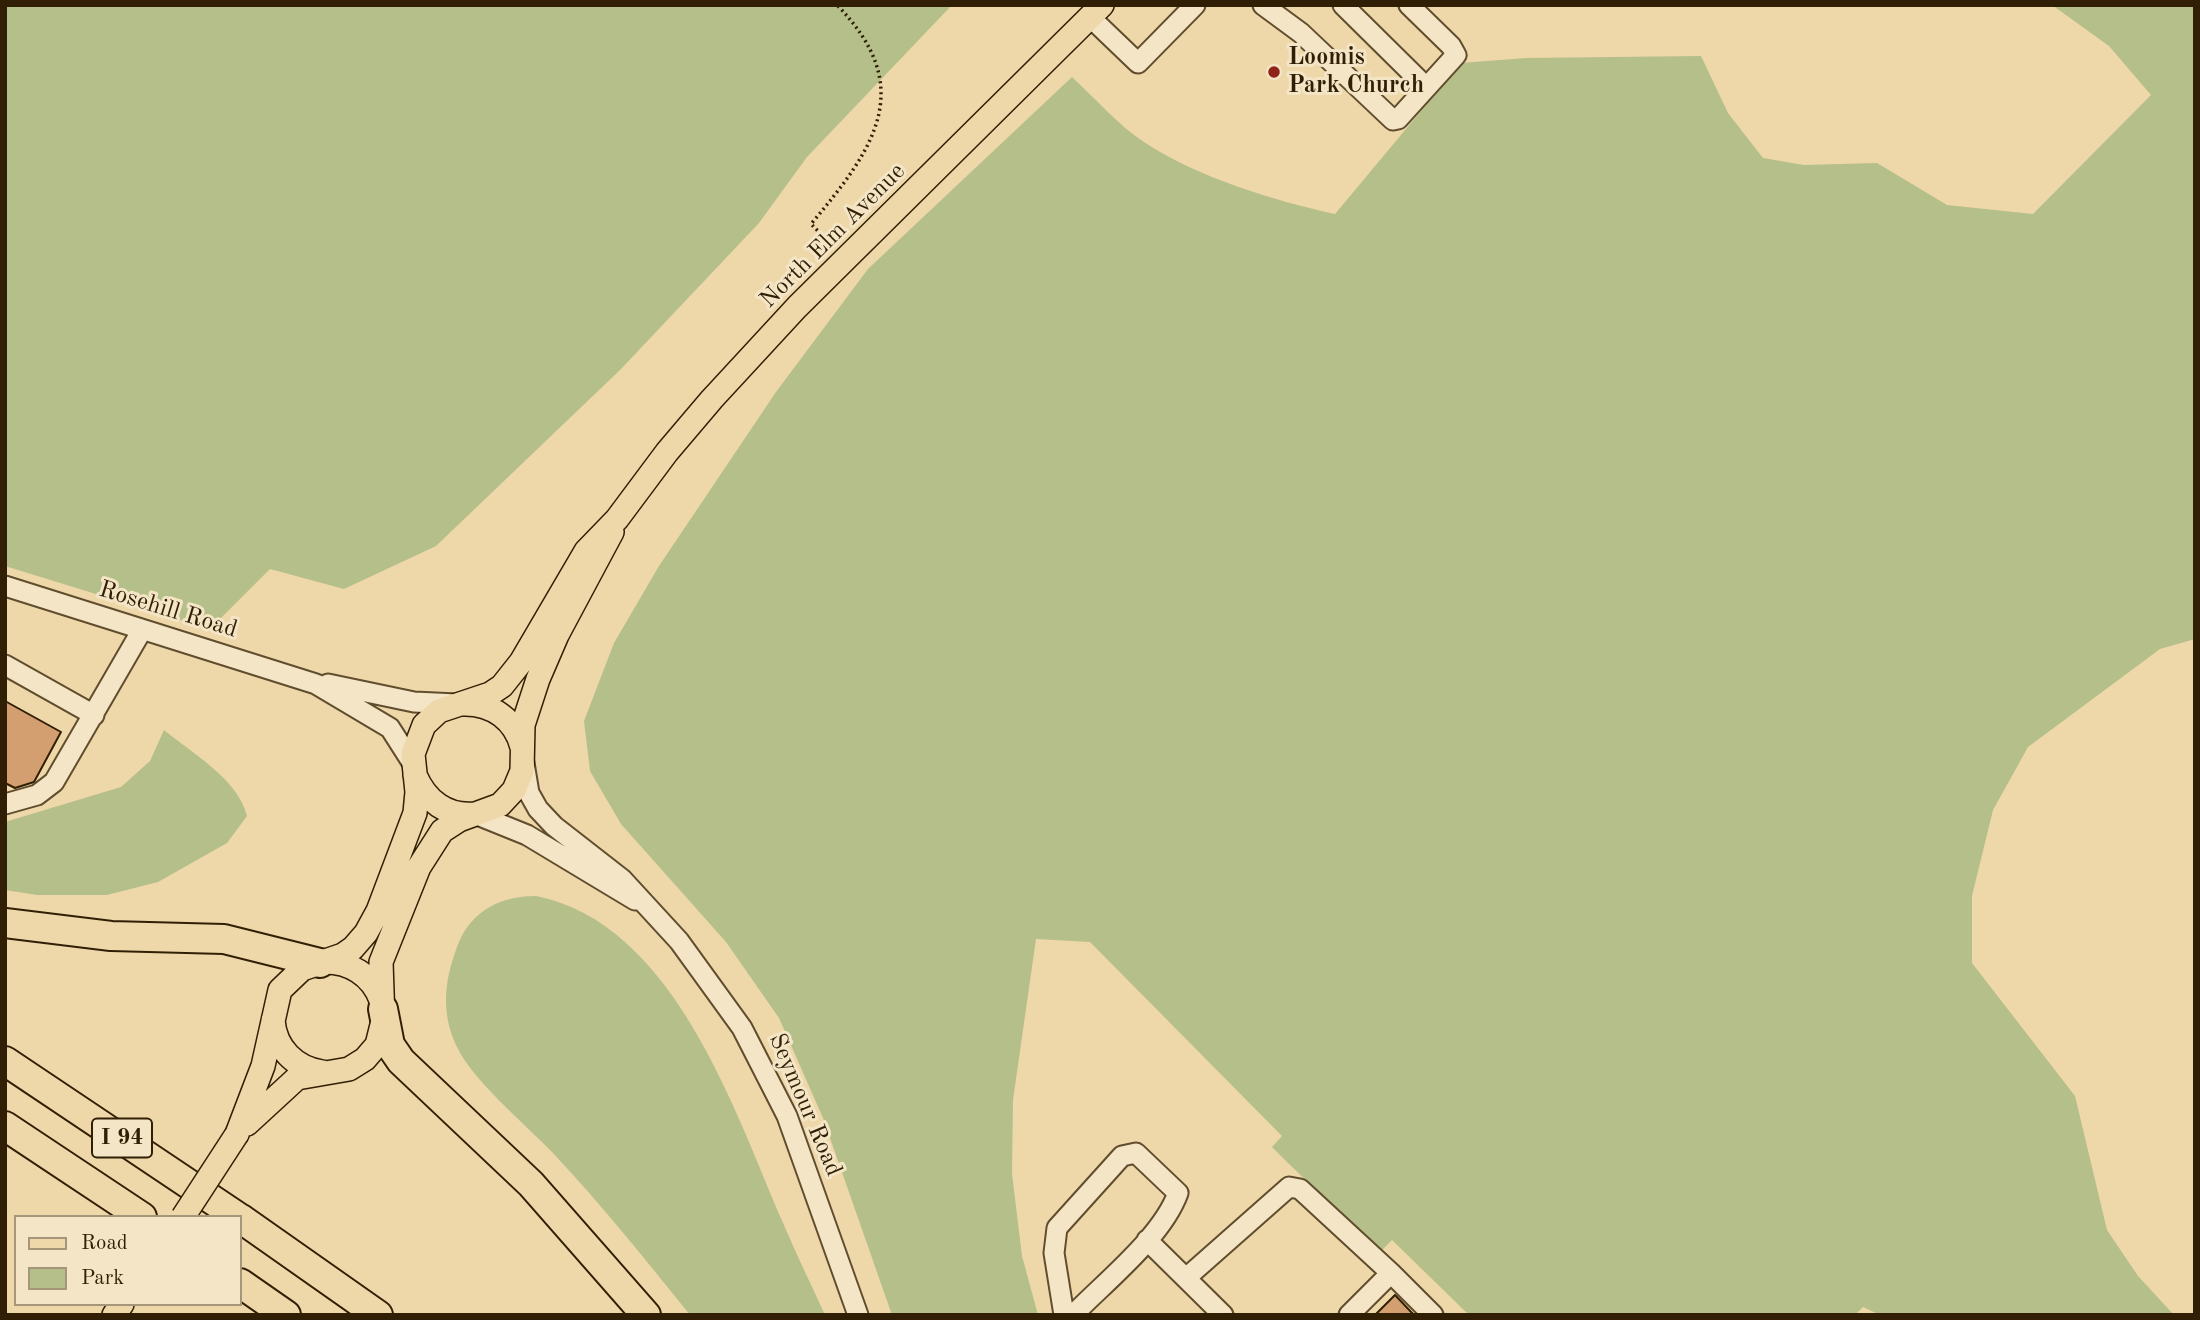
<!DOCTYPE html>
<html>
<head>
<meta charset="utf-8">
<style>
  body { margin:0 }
  #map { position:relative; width:2200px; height:1320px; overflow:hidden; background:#eed7a8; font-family:"Old Standard TT",serif }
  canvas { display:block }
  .frame { position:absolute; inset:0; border:7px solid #311f05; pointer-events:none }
  .legend { position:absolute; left:14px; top:1215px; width:228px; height:91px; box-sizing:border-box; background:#f4e5c6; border:2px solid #a69679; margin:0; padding:9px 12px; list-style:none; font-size:21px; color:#311f05 }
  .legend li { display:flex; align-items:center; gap:14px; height:35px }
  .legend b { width:35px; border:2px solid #a69679 }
</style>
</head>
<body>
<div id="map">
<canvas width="2200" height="1320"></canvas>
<div class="frame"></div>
<ul class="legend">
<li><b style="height:9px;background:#eed7a8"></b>Road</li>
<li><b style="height:19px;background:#b5bf8a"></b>Park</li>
</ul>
</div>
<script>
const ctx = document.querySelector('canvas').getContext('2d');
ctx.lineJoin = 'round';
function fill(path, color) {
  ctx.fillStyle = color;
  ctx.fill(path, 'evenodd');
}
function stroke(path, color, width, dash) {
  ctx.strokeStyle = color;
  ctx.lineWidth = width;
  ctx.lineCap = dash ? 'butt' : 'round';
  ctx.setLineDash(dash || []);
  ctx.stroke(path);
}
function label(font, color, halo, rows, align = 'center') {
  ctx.font = font + ' "Old Standard TT",serif';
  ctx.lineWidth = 6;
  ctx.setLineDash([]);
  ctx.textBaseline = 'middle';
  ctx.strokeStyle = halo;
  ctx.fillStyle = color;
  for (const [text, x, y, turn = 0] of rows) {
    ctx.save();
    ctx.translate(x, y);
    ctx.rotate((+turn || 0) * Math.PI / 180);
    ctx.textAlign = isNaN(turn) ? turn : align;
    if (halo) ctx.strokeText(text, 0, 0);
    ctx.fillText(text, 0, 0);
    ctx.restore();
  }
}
fill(new Path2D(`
  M 5,5 L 952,5 L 807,157 L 759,223 L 620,370 L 436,546 L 344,589 L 270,569 L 219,620 L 200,626 L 5,566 Z
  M 2052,5 L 2195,5 L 2195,639 L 2160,649 L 2028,747 L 1993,810 L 1972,896 L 1972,963 L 2075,1096 L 2107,1230 L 2138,1276 L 2174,1315 L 1880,1315 L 1863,1307 L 1855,1315 L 1469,1315 L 1392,1240 L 1380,1252 L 1287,1162 L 1272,1147 L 1282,1136 L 1090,942 L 1036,939 L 1013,1100 L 1012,1174 L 1022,1256 L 1038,1315 L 892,1315 L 823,1118 L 779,1018 L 726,942 L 621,824 L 590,771 L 584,721 L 614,643 L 659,566 L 776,392 L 868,269 L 1072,77 C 1095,98 1118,125 1144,142 C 1196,177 1275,201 1335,214 L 1461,63 L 1526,58 L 1701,56 L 1728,113 L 1763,158 L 1804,165 L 1877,163 L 1947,205 L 2033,214 L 2151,95 L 2109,46 Z
  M 164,730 C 193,754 238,779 247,816 L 227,843 L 158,882 L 107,895 L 37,895 L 5,890 L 5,822 L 121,787 L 150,761 Z
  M 536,896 C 674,923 735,1112 783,1223 C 796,1254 811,1284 825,1315 L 690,1315 C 645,1259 601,1204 552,1152 C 525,1124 471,1079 456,1045 C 440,1010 445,977 459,942 C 473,909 503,896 536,896 Z`), '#b5bf8a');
const building = new Path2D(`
  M 5,701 L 61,732 L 34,782 L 15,788 L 5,783 Z
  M 1395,1295 L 1414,1315 L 1375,1315 Z`);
fill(building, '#d39f70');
stroke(building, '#311f05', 2);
const minor = new Path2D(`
  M 1263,5 L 1301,33 L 1393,120 L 1398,119 L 1456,55 L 1451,46 L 1409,5
  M 1343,5 L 1426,87
  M 1090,17 L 1138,63 L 1195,5
  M 5,586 L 316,684 L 390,728 L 413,764
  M 5,665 L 94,715
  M 328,684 L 414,702 L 457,704
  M 524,763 L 529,793 L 538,809 L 554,826 L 622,879 L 679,941 L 742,1028 L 787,1116 L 858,1315
  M 5,804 L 37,795 L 54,782 L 142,630
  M 475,814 L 527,835 L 635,900
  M 1147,1240 L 1223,1315
  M 1186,1278 L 1289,1187 L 1300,1189 L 1391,1273
  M 1064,1315 L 1054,1253 L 1057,1228 L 1122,1156 L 1136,1153 L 1178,1193 C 1162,1237 1106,1281 1073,1315
  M 1349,1315 L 1391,1273 L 1433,1315`);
const major = new Path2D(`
  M 465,704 C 493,704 515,720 522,747
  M 415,775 C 426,801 447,817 475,814
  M 323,962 C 349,961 372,975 381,1000
  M 273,1020 C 275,1048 295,1068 322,1072
  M 247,1124 L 297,1078 L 349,1069 L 365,1059 L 377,1045 L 383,1021 L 381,962 L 419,867 L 442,831 L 459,820 L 500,805 L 514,790 L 522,771 L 523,725 L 538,679 L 557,635 L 612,532
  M 237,1134 L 263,1066 L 280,990 L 302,969 L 343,955 L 353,948 L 366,933 L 378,911 L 415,813 L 417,792 L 413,754 L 424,725 L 439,711 L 490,694 L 502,686 L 521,662 L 586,551 L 617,519 L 667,452 L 712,399 L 797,307 L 1102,5
  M 114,1315 L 122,1304`);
const highway = new Path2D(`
  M 5,923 L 111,936 L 224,939 L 320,963
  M 383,1009 L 390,1045 L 401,1061 L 531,1184 L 646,1315
  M 5,1061 L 238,1217
  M 5,1126 L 142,1217
  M 240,1218 L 378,1315
  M 240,1283 L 286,1315`);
stroke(minor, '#604d2e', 23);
stroke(major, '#311f05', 26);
stroke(highway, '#311f05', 32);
stroke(new Path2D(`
  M 833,246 L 811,224 C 874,149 918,88 837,5`), '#311f05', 3.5, [2, 3.5]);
stroke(minor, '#f4e5c6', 19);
stroke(major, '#eed7a8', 23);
stroke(highway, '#eed7a8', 28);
const majorBridge = new Path2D(`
  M 183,1217 L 237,1134`);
stroke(majorBridge, '#311f05', 26, []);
stroke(majorBridge, '#eed7a8', 23);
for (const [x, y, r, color] of [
  [1274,72,7,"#8f2418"]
]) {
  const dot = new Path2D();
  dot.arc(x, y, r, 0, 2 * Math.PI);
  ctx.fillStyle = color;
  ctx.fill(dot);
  stroke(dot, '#f4e5c6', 2.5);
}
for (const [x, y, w] of [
  [122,1138,60]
]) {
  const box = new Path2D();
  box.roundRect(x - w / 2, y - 19.5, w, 39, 5);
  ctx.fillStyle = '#f4e5c6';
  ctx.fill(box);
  stroke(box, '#311f05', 2);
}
label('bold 23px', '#311f05', null, [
  ["I 94",122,1138]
]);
label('bold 24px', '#311f05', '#f4e5c6', [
  ["Loomis",1288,58],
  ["Park Church",1288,86]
], 'left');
label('24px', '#311f05', '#f4e5c6', [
  ["North Elm Avenue",833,236,-45],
  ["Rosehill Road",168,610,17],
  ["Seymour Road",805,1105,67]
]);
</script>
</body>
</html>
